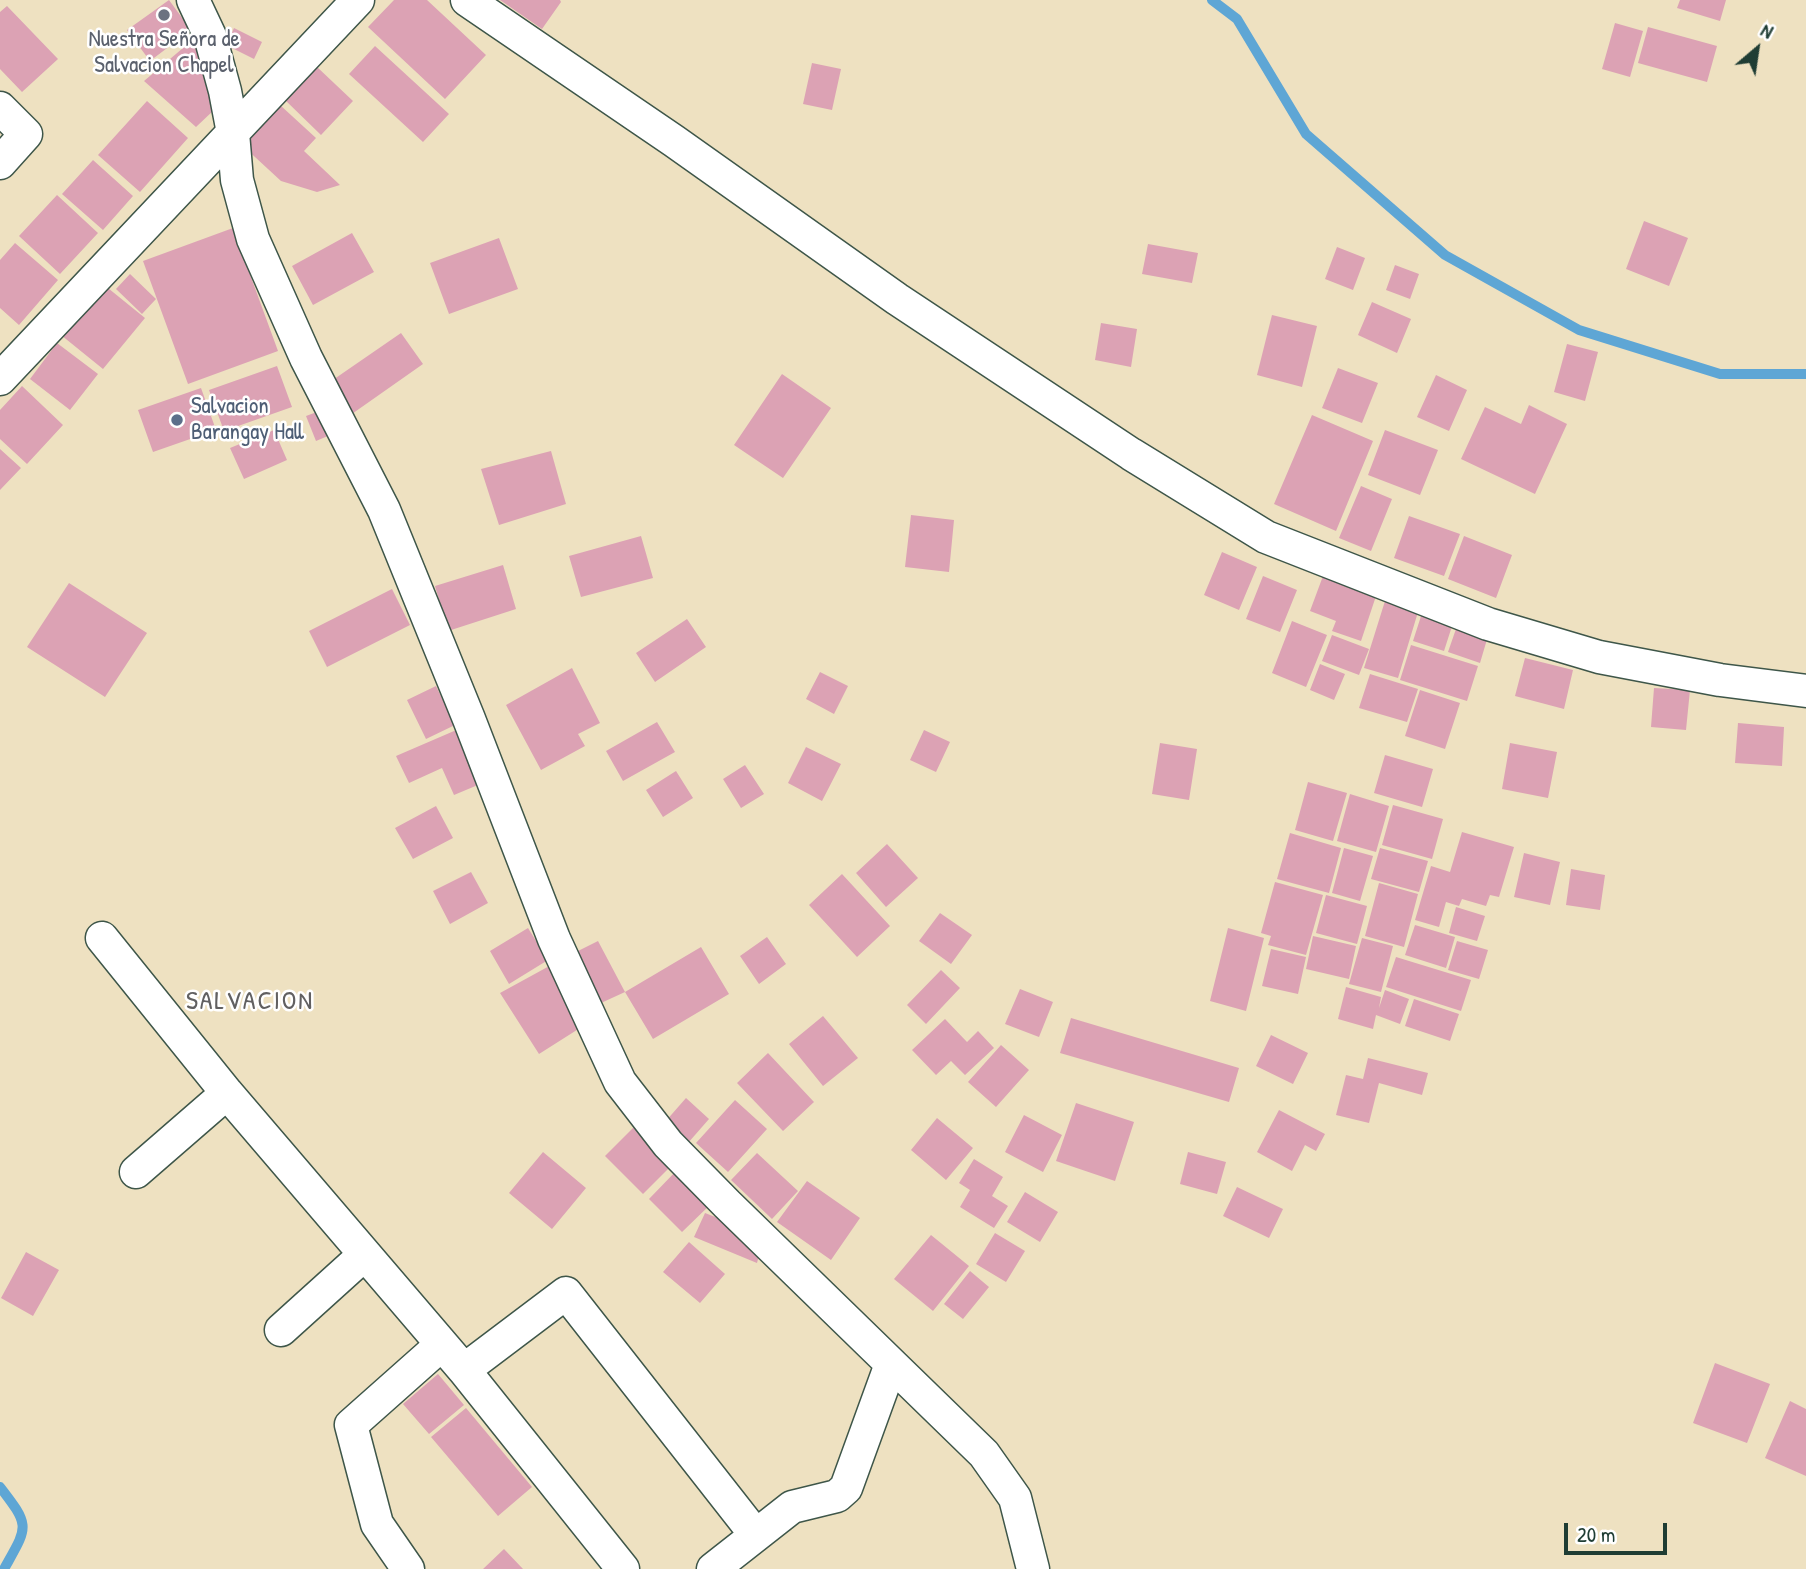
<!DOCTYPE html>
<html>
<head>
<meta charset="utf-8">
<style>
  body { margin:0 }
  #map { position:relative; width:1806px; height:1569px; overflow:hidden; background:#eee1c1; font-family:"Patrick Hand",sans-serif }
  canvas { display:block }
  .north { position:absolute; left:1722px; top:14px; width:70px; height:70px; -webkit-text-stroke:5px #fff; paint-order:stroke; rotate:29deg; font-size:19px; font-weight:700; line-height:28px; text-align:center; color:#1f3d34 }
  .north::after { content:''; display:block; margin:auto; width:24px; height:32px; background:#1f3d34; clip-path:polygon(50% 0,100% 100%,50% 72%,0 100%) }
  .scale { position:absolute; left:1564px; top:1523px; width:103px; height:32px; box-sizing:border-box; border:4px solid #1f3d34; border-top:0; padding-left:9px; font-size:21px; line-height:24px; white-space:nowrap; color:#1f3d34; -webkit-text-stroke:5px #fff; paint-order:stroke }
</style>
</head>
<body>
<div id="map">
<canvas width="1806" height="1569"></canvas>
<div class="north">N</div>
<div class="scale">20 m</div>
</div>
<script>
const ctx = document.querySelector('canvas').getContext('2d');
ctx.lineJoin = 'round';
function stroke(path, color, width, dash) {
  ctx.strokeStyle = color;
  ctx.lineWidth = width;
  ctx.lineCap = dash ? 'butt' : 'round';
  ctx.setLineDash(dash || []);
  ctx.stroke(path);
}
function fill(path, color) {
  ctx.fillStyle = color;
  ctx.fill(path, 'evenodd');
}
function label(font, color, halo, rows, align = 'center') {
  ctx.font = font + ' "Patrick Hand",sans-serif';
  ctx.lineWidth = 5;
  ctx.setLineDash([]);
  ctx.textBaseline = 'middle';
  ctx.strokeStyle = halo;
  ctx.fillStyle = color;
  for (const [text, x, y, turn = 0] of rows) {
    ctx.save();
    ctx.translate(x, y);
    ctx.rotate((+turn || 0) * Math.PI / 180);
    ctx.textAlign = isNaN(turn) ? turn : align;
    if (halo) ctx.strokeText(text, 0, 0);
    ctx.fillText(text, 0, 0);
    ctx.restore();
  }
}
stroke(new Path2D(`
  M 1212,0 L 1237,19 L 1306,134 L 1445,255 L 1579,330 L 1720,374 L 1806,374
  M 0,1487 C 31,1527 28,1526 4,1569`), '#5ea6d5', 10);
fill(new Path2D(`
  M 169,0 L 191,30 L 150,61 L 127,30 Z
  M 394,0 L 427,0 L 486,55 L 445,99 L 368,27 Z
  M 500,0 L 560,0 L 561,2 L 542,29 Z
  M 1680,0 L 1726,0 L 1720,21 L 1677,8 Z
  M 7,6 L 58,59 L 22,92 L 0,69 L 0,12 Z
  M 1615,23 L 1643,31 L 1630,77 L 1602,69 Z
  M 1648,27 L 1717,46 L 1707,82 L 1638,63 Z
  M 234,28 L 262,42 L 254,59 L 226,45 Z
  M 196,37 L 214,110 L 196,127 L 144,81 Z
  M 375,46 L 449,114 L 423,142 L 349,74 Z
  M 812,63 L 841,69 L 832,110 L 803,104 Z
  M 316,66 L 353,101 L 321,135 L 284,99 Z
  M 147,101 L 188,138 L 140,192 L 98,155 Z
  M 280,105 L 316,138 L 304,151 L 340,185 L 317,192 L 281,181 L 242,145 Z
  M 93,160 L 133,196 L 103,230 L 62,194 Z
  M 57,195 L 98,233 L 60,274 L 19,236 Z
  M 1644,221 L 1688,238 L 1669,286 L 1626,269 Z
  M 233,228 L 278,351 L 188,384 L 143,261 Z
  M 352,233 L 374,272 L 313,305 L 292,266 Z
  M 499,238 L 518,289 L 449,314 L 430,263 Z
  M 15,243 L 58,280 L 19,325 L 0,308 L 0,260 Z
  M 1148,244 L 1198,253 L 1192,283 L 1142,274 Z
  M 1337,247 L 1365,258 L 1353,290 L 1325,279 Z
  M 1395,265 L 1419,274 L 1410,299 L 1386,290 Z
  M 130,274 L 156,299 L 142,314 L 116,289 Z
  M 103,284 L 145,318 L 103,369 L 61,335 Z
  M 1372,302 L 1411,319 L 1397,353 L 1358,335 Z
  M 1272,315 L 1317,326 L 1302,387 L 1257,375 Z
  M 1101,323 L 1137,329 L 1131,367 L 1095,360 Z
  M 401,333 L 423,364 L 349,416 L 327,384 Z
  M 57,343 L 98,374 L 70,410 L 30,379 Z
  M 1567,344 L 1598,352 L 1585,401 L 1554,392 Z
  M 277,366 L 292,407 L 224,431 L 209,390 Z
  M 1338,368 L 1378,383 L 1362,423 L 1322,408 Z
  M 782,374 L 831,408 L 783,478 L 734,445 Z
  M 1436,375 L 1467,390 L 1449,431 L 1417,417 Z
  M 22,386 L 63,425 L 27,464 L 0,439 L 0,410 Z
  M 201,388 L 216,430 L 153,452 L 138,410 Z
  M 1529,405 L 1567,424 L 1535,494 L 1461,459 L 1485,407 L 1521,424 Z
  M 325,409 L 335,433 L 316,441 L 306,416 Z
  M 1312,415 L 1373,441 L 1336,531 L 1274,504 Z
  M 274,430 L 287,460 L 244,479 L 230,448 Z
  M 1385,430 L 1438,450 L 1420,495 L 1368,475 Z
  M 0,449 L 21,468 L 0,490 Z
  M 551,451 L 566,504 L 499,525 L 481,469 Z
  M 1361,486 L 1392,499 L 1371,551 L 1339,538 Z
  M 911,515 L 954,520 L 949,572 L 905,567 Z
  M 1409,516 L 1460,534 L 1444,576 L 1394,558 Z
  M 641,536 L 653,578 L 581,597 L 569,556 Z
  M 1464,536 L 1512,555 L 1496,598 L 1448,579 Z
  M 1222,552 L 1257,567 L 1239,610 L 1204,595 Z
  M 503,565 L 516,609 L 448,631 L 435,586 Z
  M 1263,576 L 1297,590 L 1280,632 L 1246,619 Z
  M 1323,576 L 1376,596 L 1361,641 L 1332,631 L 1336,621 L 1310,611 Z
  M 69,583 L 147,633 L 105,697 L 27,647 Z
  M 392,589 L 410,625 L 327,667 L 309,631 Z
  M 1385,601 L 1418,612 L 1398,678 L 1364,668 Z
  M 1422,613 L 1453,623 L 1444,651 L 1413,641 Z
  M 687,619 L 706,647 L 655,682 L 636,653 Z
  M 1292,621 L 1327,635 L 1306,687 L 1272,673 Z
  M 1457,626 L 1488,636 L 1480,663 L 1448,652 Z
  M 1332,635 L 1369,649 L 1359,675 L 1322,661 Z
  M 1411,645 L 1478,666 L 1467,701 L 1400,680 Z
  M 1525,658 L 1573,670 L 1564,709 L 1515,696 Z
  M 1320,664 L 1345,674 L 1334,700 L 1310,690 Z
  M 572,668 L 600,723 L 578,734 L 585,746 L 541,770 L 506,705 Z
  M 820,672 L 848,686 L 834,714 L 806,699 Z
  M 1370,674 L 1418,689 L 1407,722 L 1359,708 Z
  M 436,686 L 455,725 L 426,739 L 407,700 Z
  M 1654,688 L 1690,690 L 1686,730 L 1651,727 Z
  M 1420,690 L 1460,703 L 1445,749 L 1405,736 Z
  M 657,722 L 675,752 L 623,781 L 606,751 Z
  M 1738,723 L 1784,727 L 1782,766 L 1735,763 Z
  M 461,728 L 485,782 L 454,795 L 442,768 L 409,783 L 396,756 Z
  M 924,730 L 950,742 L 936,772 L 910,760 Z
  M 1160,743 L 1197,749 L 1189,800 L 1152,794 Z
  M 1510,743 L 1557,752 L 1548,798 L 1502,789 Z
  M 806,747 L 841,764 L 822,801 L 788,783 Z
  M 1385,755 L 1433,769 L 1422,807 L 1374,793 Z
  M 745,765 L 764,794 L 741,808 L 723,779 Z
  M 676,771 L 693,798 L 663,817 L 646,790 Z
  M 1308,782 L 1347,793 L 1333,841 L 1295,830 Z
  M 1350,794 L 1389,806 L 1376,852 L 1337,841 Z
  M 1393,805 L 1443,819 L 1432,859 L 1382,845 Z
  M 436,806 L 453,838 L 413,859 L 395,828 Z
  M 1462,832 L 1514,847 L 1499,897 L 1490,895 L 1486,906 L 1462,899 L 1459,906 L 1446,902 L 1439,927 L 1415,920 L 1431,866 L 1450,872 Z
  M 1290,833 L 1341,848 L 1329,893 L 1277,879 Z
  M 887,844 L 918,878 L 886,907 L 856,873 Z
  M 1344,848 L 1373,856 L 1360,901 L 1332,893 Z
  M 1380,848 L 1428,861 L 1419,892 L 1371,879 Z
  M 1524,853 L 1560,862 L 1550,905 L 1514,897 Z
  M 1571,869 L 1605,875 L 1600,910 L 1566,905 Z
  M 471,872 L 488,903 L 450,924 L 433,891 Z
  M 842,874 L 890,926 L 857,957 L 809,905 Z
  M 1275,882 L 1323,895 L 1306,955 L 1268,945 L 1271,936 L 1261,933 Z
  M 1379,883 L 1418,894 L 1404,947 L 1365,936 Z
  M 1326,895 L 1367,906 L 1357,944 L 1316,933 Z
  M 1456,907 L 1485,916 L 1477,941 L 1449,933 Z
  M 940,913 L 972,935 L 951,964 L 919,941 Z
  M 1415,925 L 1455,937 L 1446,968 L 1405,955 Z
  M 528,928 L 548,960 L 509,984 L 490,951 Z
  M 1228,928 L 1264,938 L 1246,1011 L 1210,1001 Z
  M 1313,936 L 1356,946 L 1349,979 L 1306,969 Z
  M 767,937 L 786,964 L 759,984 L 740,956 Z
  M 1362,938 L 1393,946 L 1381,992 L 1349,984 Z
  M 598,941 L 625,992 L 701,947 L 729,994 L 653,1039 L 625,992 L 601,1003 L 576,952 Z
  M 1457,941 L 1488,950 L 1479,979 L 1448,970 Z
  M 1271,949 L 1306,957 L 1298,994 L 1262,986 Z
  M 1396,957 L 1471,980 L 1461,1011 L 1386,987 Z
  M 553,964 L 580,1028 L 539,1054 L 500,993 Z
  M 941,970 L 960,988 L 926,1024 L 907,1005 Z
  M 1346,987 L 1381,997 L 1379,1008 L 1385,990 L 1409,999 L 1400,1024 L 1376,1015 L 1373,1029 L 1338,1019 Z
  M 1020,989 L 1053,1002 L 1039,1037 L 1005,1024 Z
  M 1414,999 L 1459,1014 L 1450,1041 L 1405,1026 Z
  M 823,1016 L 858,1058 L 823,1086 L 789,1044 Z
  M 1071,1018 L 1239,1068 L 1229,1102 L 1060,1053 Z
  M 945,1019 L 967,1042 L 978,1031 L 994,1048 L 965,1075 L 951,1061 L 936,1075 L 912,1050 Z
  M 1271,1035 L 1308,1053 L 1293,1084 L 1256,1066 Z
  M 1001,1045 L 1029,1070 L 996,1107 L 968,1082 Z
  M 768,1053 L 814,1102 L 783,1131 L 737,1083 Z
  M 1368,1058 L 1428,1073 L 1422,1095 L 1379,1083 L 1369,1123 L 1336,1115 L 1346,1075 L 1363,1079 Z
  M 686,1098 L 709,1119 L 688,1143 L 665,1122 Z
  M 735,1100 L 767,1129 L 728,1172 L 696,1143 Z
  M 1076,1103 L 1134,1122 L 1115,1181 L 1056,1161 Z
  M 1279,1110 L 1325,1134 L 1316,1151 L 1305,1145 L 1292,1171 L 1257,1152 Z
  M 1024,1115 L 1062,1135 L 1043,1172 L 1005,1152 Z
  M 937,1118 L 973,1148 L 946,1180 L 911,1150 Z
  M 636,1125 L 674,1163 L 643,1194 L 605,1156 Z
  M 543,1152 L 586,1188 L 552,1229 L 509,1193 Z
  M 1188,1152 L 1226,1162 L 1217,1194 L 1180,1184 Z
  M 757,1153 L 798,1191 L 772,1219 L 731,1180 Z
  M 974,1159 L 1003,1177 L 992,1196 L 1008,1206 L 994,1228 L 960,1207 L 970,1190 L 959,1183 Z
  M 678,1169 L 712,1203 L 682,1232 L 649,1199 Z
  M 807,1181 L 860,1218 L 831,1260 L 777,1222 Z
  M 1237,1187 L 1283,1209 L 1269,1238 L 1223,1216 Z
  M 1025,1192 L 1058,1212 L 1040,1242 L 1007,1222 Z
  M 705,1213 L 741,1227 L 761,1247 L 757,1263 L 694,1237 Z
  M 995,1233 L 1025,1251 L 1006,1282 L 976,1264 Z
  M 931,1235 L 969,1266 L 933,1311 L 894,1279 Z
  M 689,1242 L 725,1274 L 700,1303 L 663,1272 Z
  M 26,1252 L 59,1270 L 33,1316 L 1,1298 Z
  M 970,1271 L 989,1287 L 963,1319 L 944,1304 Z
  M 1715,1363 L 1770,1384 L 1747,1443 L 1693,1423 Z
  M 438,1374 L 464,1405 L 429,1434 L 403,1404 Z
  M 1790,1401 L 1806,1409 L 1806,1476 L 1765,1458 Z
  M 466,1408 L 532,1487 L 498,1516 L 431,1437 Z
  M 504,1549 L 523,1569 L 483,1569 Z`), '#dca2b4');
const street = new Path2D(`
  M 193,0 L 210,36 L 225,91 L 233,133 L 237,180 L 253,239 L 306,358 L 384,510 L 469,719 L 554,939 L 620,1082 L 668,1144 L 727,1204 L 984,1454 L 1015,1498 L 1033,1569
  M 467,0 L 674,141 L 897,299 L 1131,454 L 1266,537 L 1488,624 L 1599,657 L 1720,680 L 1806,691
  M 0,108 L 26,134 L 0,163
  M 0,379 L 358,0
  M 102,938 L 227,1093 L 464,1370 L 623,1569
  M 136,1172 L 227,1093
  M 281,1330 L 364,1255
  M 464,1370 L 566,1293 L 755,1534
  M 408,1569 L 377,1524 L 351,1425 L 440,1346
  M 713,1569 L 792,1507 L 837,1496 L 846,1488 L 891,1364`);
stroke(street, '#3e5649', 35);
stroke(street, '#fff', 32);
for (const [x, y, r, color] of [
  [164,15,7,"#6b7280"],
  [177,420,7,"#5c6f8a"]
]) {
  const dot = new Path2D();
  dot.arc(x, y, r, 0, 2 * Math.PI);
  ctx.fillStyle = color;
  ctx.fill(dot);
  stroke(dot, '#fff', 2.5);
}
label('23px', '#5b616d', '#fff', [
  ["Nuestra Señora de",164,40],
  ["Salvacion Chapel",164,66]
]);
label('23px', '#4e5e75', '#fff', [
  ["Salvacion",191,407],
  ["Barangay Hall",191,433]
], 'left');
ctx.letterSpacing = '2px';
label('26px', '#616061', '#fff', [
  ["SALVACION",250,1002]
]);
ctx.letterSpacing = '0px';
</script>
</body>
</html>
